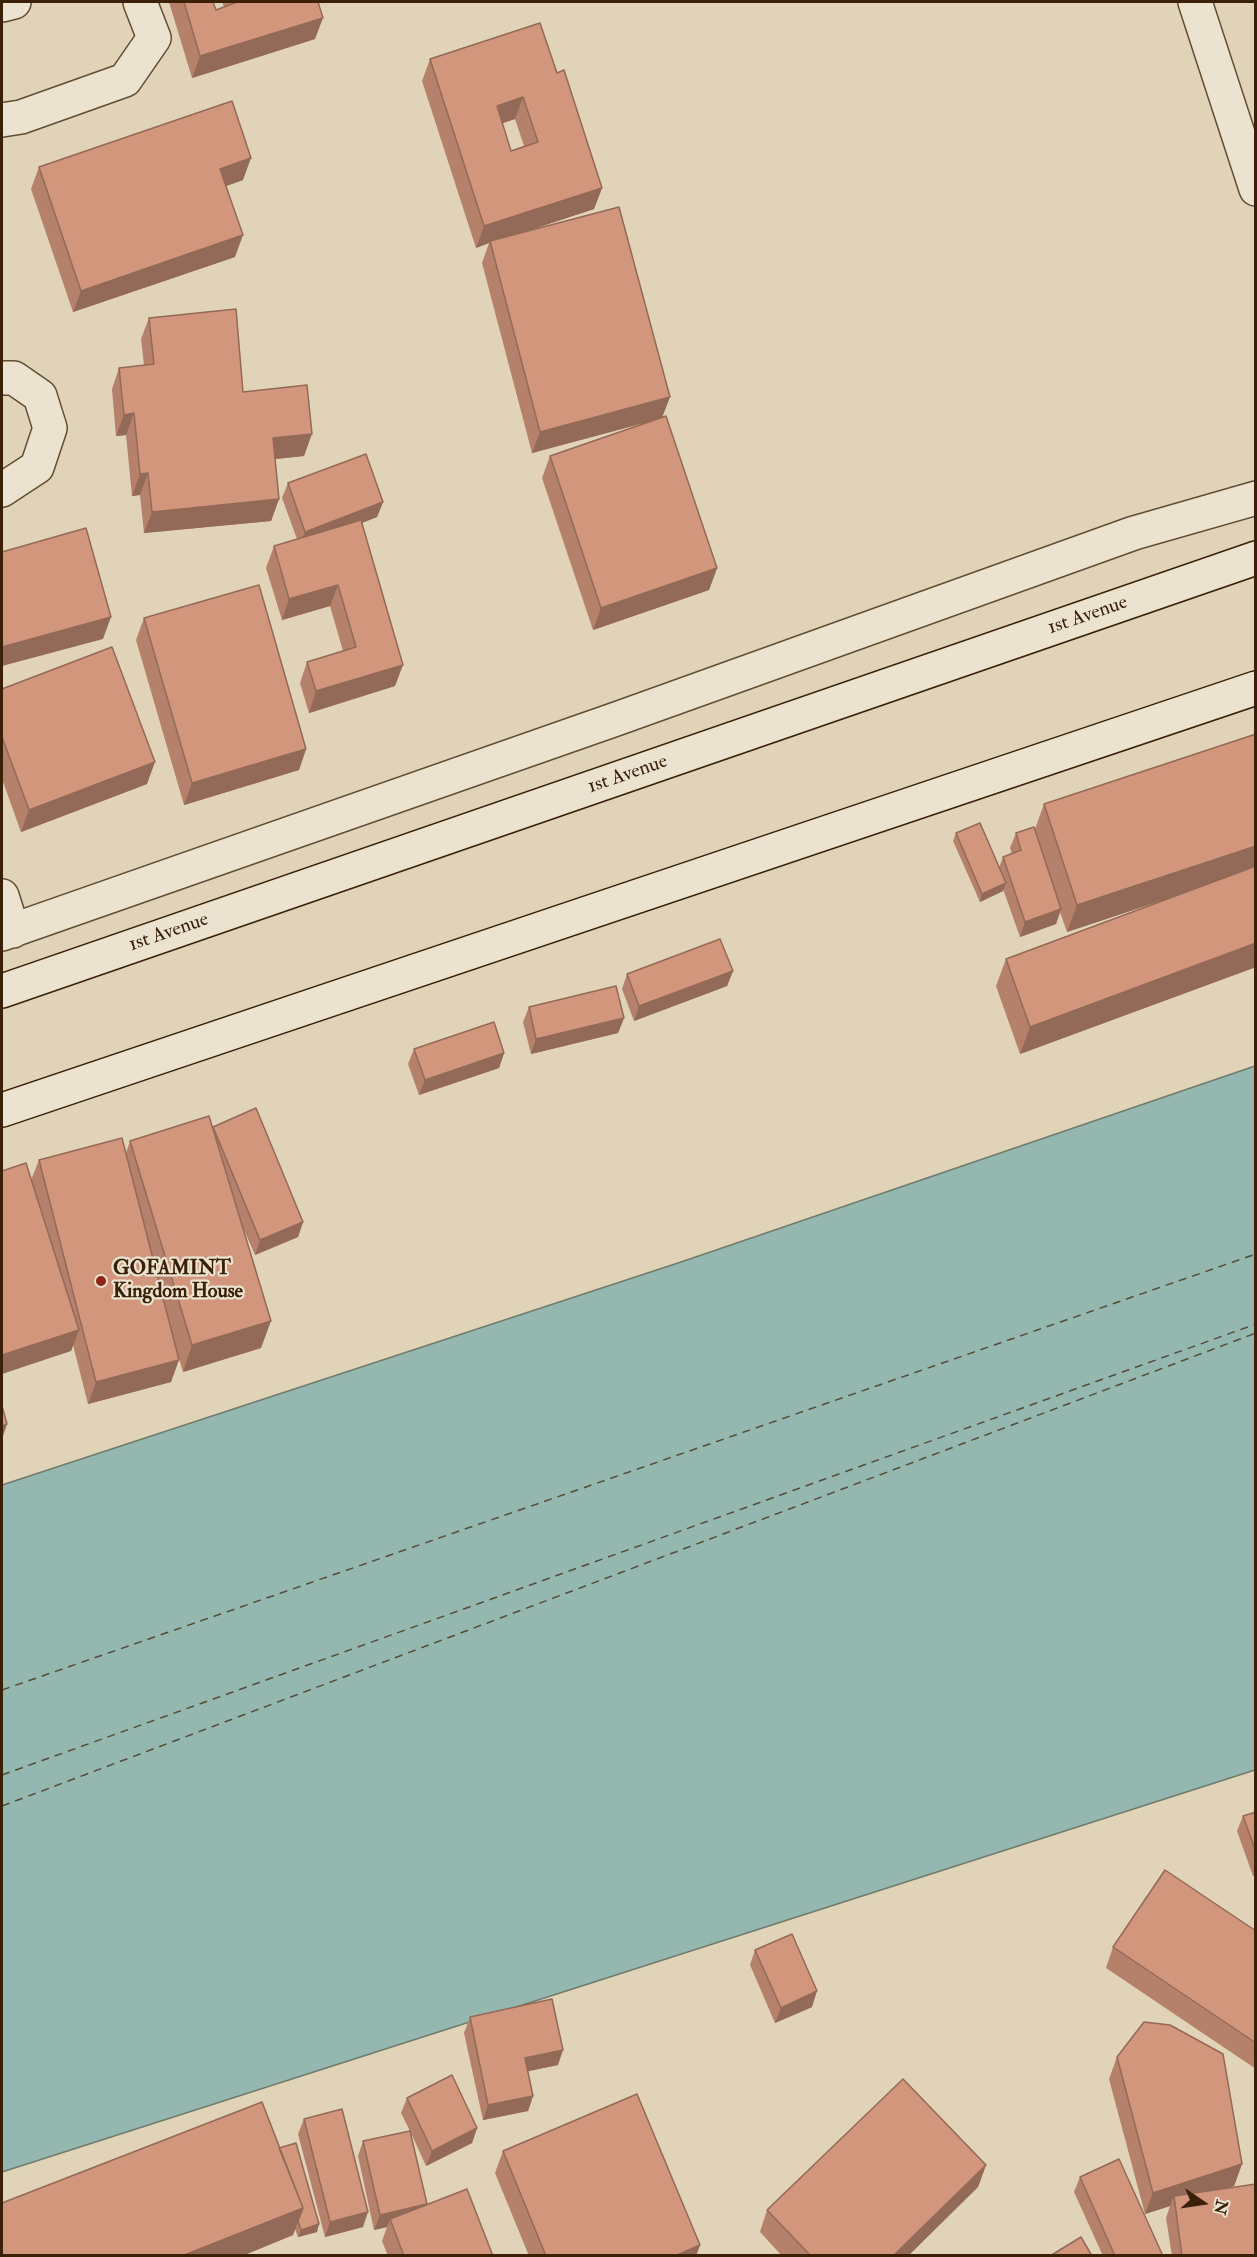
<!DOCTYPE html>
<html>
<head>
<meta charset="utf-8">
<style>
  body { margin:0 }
  #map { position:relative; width:1257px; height:2257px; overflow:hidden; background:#e0d3b7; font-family:"IM FELL Double Pica",serif }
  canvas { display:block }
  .frame { position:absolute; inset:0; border:3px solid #392006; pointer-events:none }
  .north { position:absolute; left:1173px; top:2173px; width:60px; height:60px; -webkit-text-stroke:4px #ebe2d0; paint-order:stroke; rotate:103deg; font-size:16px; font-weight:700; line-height:24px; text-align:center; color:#392006 }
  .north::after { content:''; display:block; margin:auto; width:21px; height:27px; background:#392006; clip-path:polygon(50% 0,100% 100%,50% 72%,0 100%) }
</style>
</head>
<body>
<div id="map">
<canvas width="1257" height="2257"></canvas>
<div class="frame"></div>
<div class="north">N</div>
</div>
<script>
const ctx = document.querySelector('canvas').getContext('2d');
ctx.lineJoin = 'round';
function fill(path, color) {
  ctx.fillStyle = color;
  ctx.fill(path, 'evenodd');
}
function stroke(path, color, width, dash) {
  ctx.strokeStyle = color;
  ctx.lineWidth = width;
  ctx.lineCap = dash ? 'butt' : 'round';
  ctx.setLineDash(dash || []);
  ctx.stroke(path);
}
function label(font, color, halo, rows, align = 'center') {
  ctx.font = font + ' "IM FELL Double Pica",serif';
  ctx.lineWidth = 4.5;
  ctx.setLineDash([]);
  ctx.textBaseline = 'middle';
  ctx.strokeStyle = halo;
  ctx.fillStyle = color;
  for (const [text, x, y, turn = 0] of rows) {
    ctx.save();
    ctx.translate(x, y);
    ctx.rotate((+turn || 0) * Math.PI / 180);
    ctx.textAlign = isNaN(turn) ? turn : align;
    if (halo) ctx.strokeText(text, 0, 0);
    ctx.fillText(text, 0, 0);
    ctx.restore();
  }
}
const water = new Path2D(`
  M 1255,1066 L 1255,1770 L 2,2172 L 2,1485 L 681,1262 Z`);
fill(water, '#94b7b0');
stroke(water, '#707b6c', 1.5);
stroke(new Path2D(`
  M 2,1690 L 1256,1254
  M 2,1775 L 1256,1324
  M 2,1806 L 1256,1333`), '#544d39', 1.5, [8, 6]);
const street = new Path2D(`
  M 1195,2 L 1256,189
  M 2,5 L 14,2
  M 2,120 L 21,117 L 125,80 L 154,38 L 140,2
  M 2,378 L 14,378 L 40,396 L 50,428 L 37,467 L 2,490
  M 2,896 L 13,931
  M 2,934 L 619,718 L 1134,533 L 1256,498`);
const secondary = new Path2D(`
  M 2,991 L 1256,558
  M 2,1110 L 1256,688`);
stroke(street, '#634d32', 36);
stroke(secondary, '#392006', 36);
stroke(street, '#ebe2d0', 33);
stroke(secondary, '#ebe2d0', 33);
fill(new Path2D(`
  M 169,2 L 213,2 L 216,10 L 224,7 L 222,2 L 318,2 L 315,39 L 192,78 Z
  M 430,59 L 557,73 L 602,188 L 594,209 L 527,231 L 662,418 L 717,568 L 709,590 L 593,630 L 542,478 L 550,456 L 656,420 L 532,453 L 482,263 L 489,243 L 476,248 L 422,81 ZM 515,119 L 524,146 L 511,151 L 502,123 Z
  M 39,167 L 243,180 L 226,186 L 235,257 L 73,312 L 31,189 Z
  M 149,318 L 243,392 L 304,456 L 275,459 L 279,499 L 271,521 L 144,533 L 140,495 L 132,496 L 126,435 L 116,436 L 112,389 L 119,368 L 144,365 L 141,339 Z
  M 288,483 L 383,502 L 377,517 L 362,523 L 395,686 L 309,713 L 300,683 L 307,662 L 343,651 L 330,606 L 282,620 L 266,568 L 274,546 L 297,539 L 282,498 Z
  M 144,618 L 306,749 L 299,770 L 184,805 L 136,640 Z
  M 2,689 L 147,784 L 21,832 L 2,779 Z
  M 1044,804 L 1256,967 L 1020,1054 L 996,986 L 1006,959 L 1164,900 L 1067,932 L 1060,912 L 1056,924 L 1020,937 L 1003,889 L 1003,891 L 980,902 L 953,841 L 956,833 L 999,868 L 1003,857 L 1012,854 L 1010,848 L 1016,833 L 1035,829 Z
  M 733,971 L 727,986 L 634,1021 L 622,989 L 627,974 Z
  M 529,1007 L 624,1018 L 618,1033 L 531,1054 L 523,1022 Z
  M 414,1049 L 504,1053 L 499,1068 L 419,1095 L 408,1064 Z
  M 212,1128 L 303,1222 L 298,1237 L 255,1255 L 241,1223 L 261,1348 L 183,1372 L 177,1352 L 171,1382 L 88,1404 L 73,1345 L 71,1351 L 31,1180 L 39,1160 L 126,1153 L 130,1141 Z
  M 1256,1812 L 1256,1875 L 1253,1876 L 1237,1831 L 1243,1816 Z
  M 1256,1931 L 1256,2069 L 1106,1968 L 1113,1947 Z
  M 755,1950 L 812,2007 L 775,2023 L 750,1965 Z
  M 470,2017 L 558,2065 L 528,2071 L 533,2096 L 528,2111 L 483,2120 L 464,2033 Z
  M 1117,2057 L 1242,2164 L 1234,2186 L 1227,2188 L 1256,2256 L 1172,2256 L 1166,2218 L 1170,2206 L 1145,2214 L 1109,2079 Z
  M 407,2098 L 477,2128 L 472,2143 L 426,2166 L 411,2133 L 426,2205 L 493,2256 L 388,2256 L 382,2241 L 387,2227 L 374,2230 L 358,2156 L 363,2141 L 410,2131 L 401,2113 Z
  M 304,2119 L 363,2227 L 325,2237 L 298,2134 Z
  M 279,2148 L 317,2232 L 298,2237 L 295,2229 L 293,2235 L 242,2256 L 2,2256 Z
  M 503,2151 L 700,2245 L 696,2256 L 529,2256 L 495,2173 Z
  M 986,2165 L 978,2187 L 908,2256 L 782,2256 L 760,2232 L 767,2210 Z
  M 1080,2177 L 1163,2256 L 1103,2256 L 1074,2192 Z`), '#b5816b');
fill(new Path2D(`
  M 323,18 L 315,39 L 192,78 L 200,56 Z
  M 523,97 L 515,119 L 489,128 L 497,106 Z
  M 251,158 L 243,180 L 212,191 L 220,169 Z
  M 602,188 L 594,209 L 491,243 L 490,241 L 489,243 L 476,248 L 484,226 Z
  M 243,235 L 235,257 L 73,312 L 81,291 Z
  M 670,397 L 662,418 L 532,453 L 540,432 Z
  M 134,413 L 126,435 L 116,436 L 124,415 Z
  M 312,434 L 304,456 L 266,460 L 273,438 Z
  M 148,473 L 140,495 L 132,496 L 140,474 Z
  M 279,499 L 271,521 L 144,533 L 152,512 Z
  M 383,502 L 377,517 L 299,547 L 305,532 Z
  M 717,568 L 709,590 L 593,630 L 601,608 Z
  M 338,585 L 330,606 L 282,620 L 289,599 Z
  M 111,617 L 103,639 L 2,666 L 2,647 Z
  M 403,665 L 395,686 L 309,713 L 316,691 Z
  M 306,749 L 299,770 L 184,805 L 192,783 Z
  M 155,762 L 147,784 L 21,832 L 29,810 Z
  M 1256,846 L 1256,869 L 1067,932 L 1077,905 Z
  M 1006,883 L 1003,891 L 980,902 L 982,894 Z
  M 1061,909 L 1056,924 L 1020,937 L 1025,922 Z
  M 1256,943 L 1256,967 L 1020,1054 L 1030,1027 Z
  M 733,971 L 727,986 L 634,1021 L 639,1006 Z
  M 624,1018 L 618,1033 L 531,1054 L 536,1039 Z
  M 504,1053 L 499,1068 L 419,1095 L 425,1080 Z
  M 303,1222 L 298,1237 L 255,1255 L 260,1240 Z
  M 271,1321 L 261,1348 L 183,1372 L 192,1345 Z
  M 79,1330 L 71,1351 L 2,1374 L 2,1355 Z
  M 179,1360 L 171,1382 L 88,1404 L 96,1382 Z
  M 7,1424 L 2,1439 L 2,1426 Z
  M 817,1991 L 812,2007 L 775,2023 L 781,2008 Z
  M 563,2050 L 558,2065 L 520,2073 L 525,2058 Z
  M 533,2096 L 528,2111 L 483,2120 L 488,2105 Z
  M 477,2128 L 472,2143 L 426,2166 L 432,2151 Z
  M 1242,2164 L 1234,2186 L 1175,2205 L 1174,2196 L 1170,2206 L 1145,2214 L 1153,2193 Z
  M 986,2165 L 978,2187 L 908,2256 L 893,2256 Z
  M 427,2204 L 421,2219 L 390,2219 L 387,2227 L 374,2230 L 380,2215 Z
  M 303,2208 L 293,2235 L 242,2256 L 182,2256 Z
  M 368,2212 L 363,2227 L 325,2237 L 330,2222 Z
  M 319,2224 L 317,2232 L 298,2237 L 301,2230 Z
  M 700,2245 L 696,2256 L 675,2256 Z`), '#936957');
const building = new Path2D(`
  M 184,2 L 213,2 L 216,10 L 237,2 L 318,2 L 323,18 L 200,56 Z
  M 540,23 L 557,73 L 564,70 L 602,188 L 484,226 L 430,59 ZM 523,97 L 538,142 L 511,151 L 497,106 Z
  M 232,101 L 251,158 L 220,169 L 243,235 L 81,291 L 39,167 Z
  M 619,207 L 670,397 L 540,432 L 490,241 Z
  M 236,309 L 243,392 L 307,385 L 312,434 L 273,438 L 279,499 L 152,512 L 148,473 L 140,474 L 134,413 L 124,415 L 119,368 L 154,364 L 149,318 Z
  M 666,416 L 717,568 L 601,608 L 550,456 Z
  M 366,454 L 383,502 L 305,532 L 288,483 Z
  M 361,520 L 403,665 L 316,691 L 307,662 L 356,647 L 338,585 L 289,599 L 274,546 Z
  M 86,528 L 111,617 L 2,647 L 2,552 Z
  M 259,585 L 306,749 L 192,783 L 144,618 Z
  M 112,647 L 155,762 L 29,810 L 2,737 L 2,689 Z
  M 1256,734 L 1256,846 L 1077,905 L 1044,804 Z
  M 980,823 L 1006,883 L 982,894 L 956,833 Z
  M 1034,827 L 1061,909 L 1025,922 L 1003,857 L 1021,850 L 1016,833 Z
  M 1256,866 L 1256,943 L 1030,1027 L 1006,959 Z
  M 720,939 L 733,971 L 639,1006 L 627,974 Z
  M 616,986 L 624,1018 L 536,1039 L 529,1007 Z
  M 494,1022 L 504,1053 L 425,1080 L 414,1049 Z
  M 256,1108 L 303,1222 L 260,1240 L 213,1127 Z
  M 209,1116 L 271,1321 L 192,1345 L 130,1141 Z
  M 122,1138 L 179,1360 L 96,1382 L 39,1160 Z
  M 26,1163 L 79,1330 L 2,1355 L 2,1171 Z
  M 2,1406 L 7,1424 L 2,1426 Z
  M 1256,1812 L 1256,1852 L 1243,1816 Z
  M 1165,1870 L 1256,1931 L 1256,2043 L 1113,1947 Z
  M 792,1934 L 817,1991 L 781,2008 L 755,1950 Z
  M 552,1999 L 563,2050 L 525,2058 L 533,2096 L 488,2105 L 470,2017 Z
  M 1144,2022 L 1170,2025 L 1223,2054 L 1242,2164 L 1153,2193 L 1117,2057 Z
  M 452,2075 L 477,2128 L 432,2151 L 407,2098 Z
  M 903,2079 L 986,2165 L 893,2256 L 811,2256 L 767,2210 Z
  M 637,2094 L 700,2245 L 675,2256 L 546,2256 L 503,2151 Z
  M 262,2102 L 303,2208 L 182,2256 L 2,2256 L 2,2203 Z
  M 342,2109 L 368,2212 L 330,2222 L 304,2119 Z
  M 410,2131 L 427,2204 L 380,2215 L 363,2141 Z
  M 296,2143 L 319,2224 L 301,2230 L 298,2221 L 303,2208 L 279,2148 Z
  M 1119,2159 L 1163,2256 L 1115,2256 L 1080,2177 Z
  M 1256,2184 L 1256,2256 L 1182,2256 L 1174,2196 Z
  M 467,2189 L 493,2256 L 404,2256 L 390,2219 Z
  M 1081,2237 L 1092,2256 L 1050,2256 Z`);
fill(building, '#d2967c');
stroke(building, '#936957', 1.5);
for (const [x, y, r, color] of [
  [101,1281,6,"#8f2418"]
]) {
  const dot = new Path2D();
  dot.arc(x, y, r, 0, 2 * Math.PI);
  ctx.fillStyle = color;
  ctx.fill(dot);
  stroke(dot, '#ebe2d0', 2);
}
label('20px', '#392006', '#ebe2d0', [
  ["1st Avenue",1088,616,-19],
  ["1st Avenue",628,775,-19],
  ["1st Avenue",169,933,-19]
]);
label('bold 20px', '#392006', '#ebe2d0', [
  ["GOFAMINT",113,1270],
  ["Kingdom House",113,1293]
], 'left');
</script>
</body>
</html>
